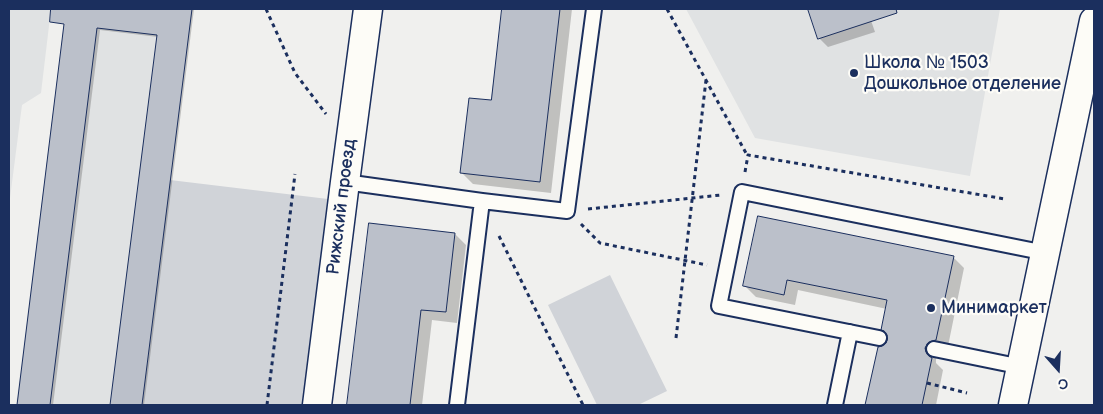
<!DOCTYPE html>
<html>
<head>
<meta charset="utf-8">
<style>
  body { margin:0 }
  #map { position:relative; width:1103px; height:414px; overflow:hidden; background:#f0f0ee; font-family:"Balsamiq Sans",sans-serif }
  canvas { display:block }
  .frame { position:absolute; inset:0; border:10px solid #1b2f5e; pointer-events:none }
  .north { position:absolute; left:1033px; top:344px; width:50px; height:50px; -webkit-text-stroke:4px #fdfcf7; paint-order:stroke; rotate:161deg; font-size:14px; font-weight:700; line-height:20px; text-align:center; color:#1b2f5e }
  .north::after { content:''; display:block; margin:auto; width:18px; height:22px; background:#1b2f5e; clip-path:polygon(50% 0,100% 100%,50% 72%,0 100%) }
</style>
</head>
<body>
<div id="map">
<canvas width="1103" height="414"></canvas>
<div class="frame"></div>
<div class="north">С</div>
</div>
<script>
const ctx = document.querySelector('canvas').getContext('2d');
ctx.lineJoin = 'round';
function fill(path, color) {
  ctx.fillStyle = color;
  ctx.fill(path, 'evenodd');
}
function stroke(path, color, width, dash) {
  ctx.strokeStyle = color;
  ctx.lineWidth = width;
  ctx.lineCap = dash ? 'butt' : 'round';
  ctx.setLineDash(dash || []);
  ctx.stroke(path);
}
function label(font, color, halo, rows, align = 'center') {
  ctx.font = font + ' "Balsamiq Sans",sans-serif';
  ctx.lineWidth = 4.5;
  ctx.setLineDash([]);
  ctx.textBaseline = 'middle';
  ctx.strokeStyle = halo;
  ctx.fillStyle = color;
  for (const [text, x, y, turn = 0] of rows) {
    ctx.save();
    ctx.translate(x, y);
    ctx.rotate((+turn || 0) * Math.PI / 180);
    ctx.textAlign = isNaN(turn) ? turn : align;
    if (halo) ctx.strokeText(text, 0, 0);
    ctx.fillText(text, 0, 0);
    ctx.restore();
  }
}
fill(new Path2D(`
  M 9,9 L 51,9 L 41,93 L 22,105 L 9,206 Z
  M 66,9 L 192,9 L 142,405 L 16,405 Z
  M 686,9 L 1000,9 L 970,176 L 755,138 Z`), '#e0e2e3');
fill(new Path2D(`
  M 170,180 L 328,199 L 302,405 L 142,405 Z
  M 610,275 L 667,391 L 638,405 L 597,405 L 548,305 Z`), '#d0d3d8');
fill(new Path2D(`
  M 68,9 L 194,9 L 144,405 L 111,405 L 158,37 L 100,30 L 53,405 L 18,405 Z
  M 503,9 L 572,9 L 551,193 L 473,184 L 462,173 L 492,102 Z
  M 809,9 L 867,9 L 875,32 L 828,47 L 819,38 Z
  M 370,224 L 455,234 L 466,245 L 457,323 L 432,320 L 422,405 L 349,405 Z
  M 953,257 L 964,268 L 947,351 L 939,354 L 936,359 L 936,363 L 943,370 L 936,405 L 867,405 L 879,348 L 883,347 L 889,340 L 887,309 L 798,290 L 795,305 L 756,297 L 744,285 Z`), '#0003');
const building = new Path2D(`
  M 51,9 L 192,9 L 142,405 L 110,405 L 157,35 L 97,28 L 50,405 L 17,405 L 64,24 L 50,22 Z
  M 502,9 L 560,9 L 540,182 L 460,173 L 469,98 L 491,100 Z
  M 808,9 L 896,9 L 897,13 L 818,39 Z
  M 758,216 L 954,256 L 936,340 L 932,341 L 928,343 L 925,348 L 926,352 L 928,355 L 932,358 L 922,405 L 865,405 L 878,347 L 882,346 L 886,343 L 887,340 L 887,335 L 884,331 L 881,330 L 887,300 L 787,280 L 784,295 L 743,286 Z
  M 369,223 L 455,233 L 446,312 L 421,310 L 410,405 L 347,405 Z`);
fill(building, '#bbc0ca');
stroke(building, '#1b2f5e', 1);
const lane = new Path2D(`
  M 345,182 L 482,201 L 567,211 L 594,9
  M 879,338 L 719,306 L 742,192 L 1046,253
  M 934,349 L 1022,367
  M 457,405 L 482,201
  M 835,405 L 850,332`);
const street = new Path2D(`
  M 317,405 L 345,182 L 368,9`);
const secondary = new Path2D(`
  M 1013,405 L 1094,21`);
stroke(lane, '#1b2f5e', 18);
stroke(street, '#1b2f5e', 31);
stroke(secondary, '#1b2f5e', 31);
stroke(new Path2D(`
  M 266,9 L 295,73 L 326,114
  M 667,9 L 747,155
  M 745,172 L 748,155 L 1005,199
  M 588,209 L 721,195
  M 581,224 L 600,243 L 707,265
  M 499,236 L 583,405
  M 676,338 L 706,80
  M 927,383 L 967,393
  M 267,405 L 295,174`), '#1b2f5e', 3, [4, 4]);
stroke(lane, '#fdfcf7', 14);
stroke(street, '#fdfcf7', 28);
stroke(secondary, '#fdfcf7', 28);
for (const [x, y, r, color] of [
  [854,73,5,"#1b2f5e"],
  [931,308,5,"#1b2f5e"]
]) {
  const dot = new Path2D();
  dot.arc(x, y, r, 0, 2 * Math.PI);
  ctx.fillStyle = color;
  ctx.fill(dot);
  stroke(dot, '#fdfcf7', 2);
}
label('18px', '#1b2f5e', '#fdfcf7', [
  ["Школа № 1503",864,63],
  ["Дошкольное отделение",864,84],
  ["Минимаркет",941,308]
], 'left');
label('18px', '#1b2f5e', '#fdfcf7', [
  ["Рижский проезд",342,207,-83]
]);
</script>
</body>
</html>
